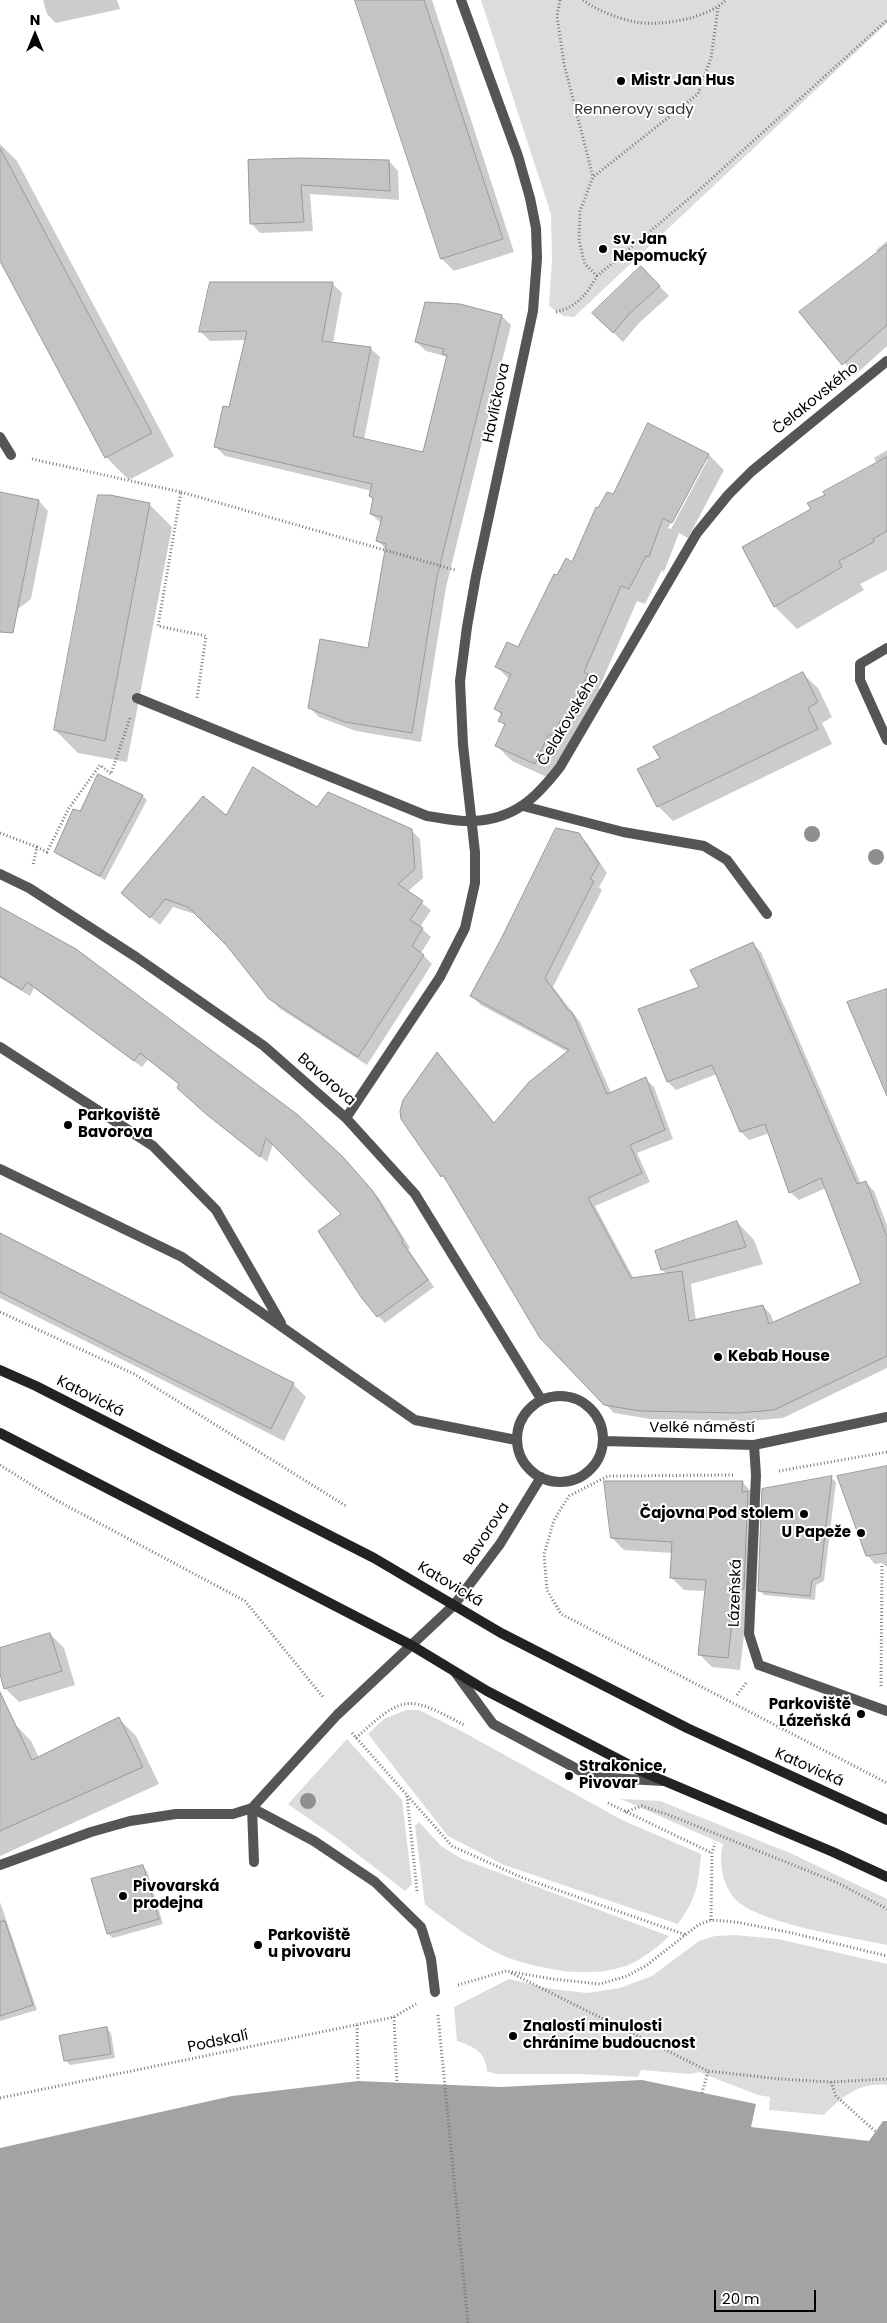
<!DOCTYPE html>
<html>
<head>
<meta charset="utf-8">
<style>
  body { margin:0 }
  #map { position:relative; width:887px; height:2323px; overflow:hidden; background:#fff; font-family:Poppins,sans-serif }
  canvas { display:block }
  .north { position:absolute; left:10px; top:10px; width:50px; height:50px; -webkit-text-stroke:4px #fff; paint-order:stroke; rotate:0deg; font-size:14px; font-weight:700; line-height:20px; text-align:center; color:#000 }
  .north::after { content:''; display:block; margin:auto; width:18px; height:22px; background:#000; clip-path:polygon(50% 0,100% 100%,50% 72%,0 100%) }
  .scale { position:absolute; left:714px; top:2290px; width:102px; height:22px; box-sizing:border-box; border:2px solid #000; border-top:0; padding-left:6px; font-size:15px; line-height:18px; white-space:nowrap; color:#000; -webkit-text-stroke:4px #fff; paint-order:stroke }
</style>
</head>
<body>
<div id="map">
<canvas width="887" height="2323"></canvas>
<div class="north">N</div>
<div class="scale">20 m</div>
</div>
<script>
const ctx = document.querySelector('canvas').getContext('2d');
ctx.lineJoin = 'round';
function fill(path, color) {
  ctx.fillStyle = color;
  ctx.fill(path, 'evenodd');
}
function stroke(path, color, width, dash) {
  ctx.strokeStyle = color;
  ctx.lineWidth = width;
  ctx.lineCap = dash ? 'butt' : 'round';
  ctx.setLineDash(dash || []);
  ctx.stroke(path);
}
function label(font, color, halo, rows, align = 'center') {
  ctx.font = font + ' Poppins,sans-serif';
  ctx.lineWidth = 4;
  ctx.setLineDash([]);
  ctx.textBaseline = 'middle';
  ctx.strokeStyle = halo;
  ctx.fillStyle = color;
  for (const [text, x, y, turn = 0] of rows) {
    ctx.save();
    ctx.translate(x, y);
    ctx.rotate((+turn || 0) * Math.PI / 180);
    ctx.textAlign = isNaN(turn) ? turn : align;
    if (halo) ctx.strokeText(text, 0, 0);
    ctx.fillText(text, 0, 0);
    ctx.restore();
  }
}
fill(new Path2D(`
  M 481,0 L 887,0 L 887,23 L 574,317 L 564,316 L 549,306 L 552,259 L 551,214 Z
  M 406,1710 L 419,1710 L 463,1732 L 622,1820 L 701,1854 C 698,1886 697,1897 678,1924 L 504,1865 L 448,1836 L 368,1734 L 384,1719 Z
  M 347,1739 L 402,1800 L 412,1884 L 405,1891 L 339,1840 L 288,1804 Z
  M 621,1799 L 660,1801 L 790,1853 L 887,1899 L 887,1945 C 850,1937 765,1925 737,1901 C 723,1887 718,1863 723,1844 Z
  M 419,1822 L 441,1846 L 462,1859 L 669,1936 C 655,1950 635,1965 615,1969 C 582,1977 540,1969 509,1958 C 483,1948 448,1922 425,1905 L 415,1826 Z
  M 735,1935 L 778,1939 L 887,1964 L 887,2085 C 859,2082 842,2097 824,2115 L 769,2110 L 770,2097 L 758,2095 L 699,2072 L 690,2074 L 641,2070 L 638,2077 L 582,2074 L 496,2074 L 487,2071 C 486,2052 473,2046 457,2041 L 454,2007 L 509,1979 L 552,1989 L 587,1993 L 620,1988 L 652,1976 L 699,1941 L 715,1936 Z`), '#dcdcdc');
fill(new Path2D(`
  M 642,2080 L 756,2104 L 751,2127 L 869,2141 L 883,2121 L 887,2121 L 887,2323 L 0,2323 L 0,2148 L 232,2096 L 358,2081 L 500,2087 Z`), '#a3a3a3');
fill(new Path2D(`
  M 43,0 L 117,0 L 120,9 L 56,23 L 47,14 Z
  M 356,0 L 432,0 L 514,252 L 454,271 L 442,259 Z
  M 0,144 L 17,161 L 174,456 L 129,480 L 106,457 L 0,260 Z
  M 389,161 L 398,171 L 399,200 L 310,194 L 313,231 L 260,233 L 251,223 L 249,162 Z
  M 887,241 L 887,346 L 855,375 L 801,313 L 878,253 L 876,250 Z
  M 641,267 L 669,296 L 639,323 L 623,342 L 593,313 Z
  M 332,283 L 342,293 L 333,343 L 370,348 L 380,357 L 364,440 L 424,454 L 448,357 L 426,351 L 416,342 L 502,316 L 511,325 L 446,587 L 421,742 L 356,731 L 319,717 L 309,707 L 369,649 L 387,550 L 378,541 L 381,523 L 371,514 L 374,500 L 370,496 L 372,491 L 225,456 L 215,446 L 230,408 L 246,340 L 210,341 L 201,332 Z
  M 887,450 L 887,570 L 860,584 L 864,590 L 797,629 L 775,607 L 743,547 L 812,509 L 826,495 L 877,464 L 874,458 Z
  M 709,455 L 724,470 L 688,538 L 679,533 L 664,572 L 662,570 L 645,604 L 637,601 L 599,688 L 603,691 L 551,779 L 512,761 L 496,745 L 505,726 L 500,720 L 502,715 L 496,709 L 510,680 L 497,667 L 519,649 L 558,576 L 573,564 L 599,510 L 614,496 ZM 705,459 L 708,459 L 671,529 L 668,528 Z
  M 0,494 L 39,501 L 48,511 L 31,599 L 18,609 L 15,606 L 0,617 Z
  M 149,504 L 172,527 L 127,762 L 78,753 L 55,730 Z
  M 803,674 L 818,688 L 832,717 L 822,723 L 832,744 L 673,821 L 658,806 L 662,758 Z
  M 143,796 L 147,800 L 105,880 L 60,856 L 55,852 L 81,812 Z
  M 317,809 L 411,830 L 420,839 L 423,878 L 407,892 L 431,910 L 420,927 L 431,937 L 421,953 L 432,964 L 367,1065 L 279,1008 L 228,945 L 198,915 L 173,907 L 160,925 L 132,902 L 227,816 Z
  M 578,834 L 587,843 L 607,873 L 599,887 L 602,890 L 553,987 L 580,1022 L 611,1093 L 645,1078 L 654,1087 L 673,1139 L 637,1153 L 650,1182 L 595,1206 L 634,1279 L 667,1274 L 662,1270 L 737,1222 L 754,1240 L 763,1264 L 691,1284 L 696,1321 L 763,1306 L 771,1315 L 774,1323 L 862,1284 L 826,1188 L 799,1200 L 790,1192 L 770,1133 L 749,1140 L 741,1132 L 717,1074 L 676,1090 L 668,1082 L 700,988 L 752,943 L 761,952 L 861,1184 L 866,1183 L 874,1191 L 887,1225 L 887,1368 L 783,1418 L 748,1421 L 650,1419 L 614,1413 L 541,1337 L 528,1319 L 495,1258 L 449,1184 L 442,1176 L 437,1054 L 494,1123 L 568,1052 L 481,1005 L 472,996 Z
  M 0,909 L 350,1165 L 379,1198 L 410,1248 L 408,1249 L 434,1287 L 385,1323 L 378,1316 L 343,1214 L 273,1144 L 267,1162 L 186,1095 L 180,1085 L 148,1059 L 142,1067 L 34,988 L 30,996 L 0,978 Z
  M 0,1235 L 293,1384 L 306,1397 L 284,1441 L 0,1298 Z
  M 887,1466 L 887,1567 L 882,1563 L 875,1564 L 867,1555 Z
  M 831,1478 L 836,1482 L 824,1581 L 816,1585 L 815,1600 L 764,1595 L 759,1590 Z
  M 742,1482 L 754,1494 L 754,1498 L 760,1504 L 756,1600 L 748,1600 L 740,1670 L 712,1667 L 700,1655 L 706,1591 L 684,1590 L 672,1578 L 673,1553 L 624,1550 L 612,1538 Z
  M 50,1634 L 64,1648 L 75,1685 L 19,1702 L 5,1688 L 0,1670 L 0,1650 Z
  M 118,1718 L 136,1736 L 159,1784 L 0,1856 L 0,1730 L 14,1723 L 31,1741 L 39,1758 Z
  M 142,1866 L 147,1871 L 163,1924 L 113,1938 L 108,1934 L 92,1880 Z
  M 0,1902 L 37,2010 L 0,2021 Z
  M 107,2029 L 111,2033 L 115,2058 L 70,2065 L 65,2060 Z`), '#0003');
const building = new Path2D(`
  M 355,0 L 424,0 L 503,239 L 441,259 Z
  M 0,148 L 152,433 L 105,458 L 0,261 Z
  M 300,158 L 389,160 L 390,191 L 301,185 L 304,222 L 250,224 L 248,160 Z
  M 887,245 L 887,325 L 842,365 L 799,312 Z
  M 641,266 L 660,286 L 630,313 L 613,333 L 592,313 Z
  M 210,282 L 333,282 L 322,341 L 371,347 L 353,436 L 423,452 L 447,355 L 442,354 L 444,349 L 415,342 L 425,302 L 460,304 L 502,315 L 437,577 L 412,733 L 345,722 L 308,708 L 320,639 L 368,648 L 386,544 L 376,541 L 382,517 L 370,514 L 373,498 L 369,496 L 372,484 L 214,447 L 223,406 L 229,407 L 247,331 L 199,332 Z
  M 648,423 L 709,454 L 672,523 L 663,518 L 649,557 L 646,556 L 629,589 L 621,586 L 584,672 L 588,674 L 564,722 L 561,720 L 553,736 L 549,734 L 535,764 L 495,746 L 505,724 L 498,721 L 502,713 L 494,709 L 511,674 L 495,667 L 507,642 L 518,647 L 554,574 L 557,575 L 566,558 L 572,562 L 596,507 L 598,508 L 607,492 L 613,494 Z
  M 887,457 L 887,531 L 873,539 L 874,542 L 839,561 L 842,567 L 774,607 L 742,547 L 811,509 L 807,503 L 825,495 L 823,492 Z
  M 0,492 L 39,500 L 13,633 L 0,632 Z
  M 98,495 L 110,495 L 150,503 L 105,741 L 54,730 Z
  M 803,672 L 818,702 L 808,708 L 818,729 L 657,807 L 637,769 L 660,758 L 653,747 Z
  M 253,767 L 317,807 L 328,792 L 412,829 L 415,869 L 398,884 L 423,901 L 410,920 L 423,928 L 412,946 L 424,955 L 358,1057 L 269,999 L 227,946 L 188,907 L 165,899 L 150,918 L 121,893 L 203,796 L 226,815 Z
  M 98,774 L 143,795 L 100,876 L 54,852 L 73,809 L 80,811 Z
  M 556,828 L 579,833 L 599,864 L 590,879 L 594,881 L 545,978 L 568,1010 L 572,1012 L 607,1094 L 646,1077 L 665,1130 L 630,1145 L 642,1173 L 588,1198 L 631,1278 L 682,1271 L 689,1321 L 763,1305 L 769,1324 L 861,1283 L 821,1178 L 789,1193 L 765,1124 L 740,1132 L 712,1065 L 667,1082 L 638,1009 L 699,987 L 690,970 L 753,942 L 857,1184 L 866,1181 L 887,1237 L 887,1356 L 774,1410 L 738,1413 L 640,1411 L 604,1405 L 540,1338 L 443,1175 L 441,1177 L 401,1119 L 400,1111 L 403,1100 L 437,1052 L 494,1123 L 529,1082 L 569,1050 L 470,996 L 500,941 Z
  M 0,907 L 76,949 L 298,1115 L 343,1157 L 372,1190 L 403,1240 L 402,1242 L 428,1280 L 377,1317 L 361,1297 L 318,1231 L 341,1214 L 266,1138 L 260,1157 L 206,1114 L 177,1088 L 179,1084 L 140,1053 L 134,1061 L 27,982 L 22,990 L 0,976 Z
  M 887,989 L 887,1096 L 847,1002 Z
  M 737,1221 L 746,1247 L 661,1270 L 655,1251 Z
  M 0,1233 L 294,1383 L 271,1429 L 0,1292 Z
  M 887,1466 L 887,1553 L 866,1556 L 837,1476 Z
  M 832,1476 L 820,1577 L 812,1580 L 810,1596 L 758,1591 L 762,1489 Z
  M 604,1481 L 743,1481 L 742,1492 L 748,1491 L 744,1589 L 736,1588 L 728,1658 L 698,1655 L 706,1580 L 670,1578 L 672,1542 L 611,1538 Z
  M 50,1633 L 62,1671 L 4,1689 L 0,1674 L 0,1648 Z
  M 0,1692 L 32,1760 L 119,1717 L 143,1767 L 0,1831 Z
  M 143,1865 L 159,1919 L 107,1934 L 91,1879 Z
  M 5,1921 L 33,2005 L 0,2016 L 0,1922 Z
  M 107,2027 L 111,2054 L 64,2061 L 59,2036 Z`);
fill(building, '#c4c4c4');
stroke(building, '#999', 1);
stroke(new Path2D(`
  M 560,0 L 557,16 L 564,64 L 593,177
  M 583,0 C 598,11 617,18 635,22 C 661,27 708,18 726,0
  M 597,276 L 585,264 L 579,241 L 580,211 L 593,177 L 698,94 L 711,58 L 718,8
  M 556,312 C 577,307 587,294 597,276 L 698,191 L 887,20
  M 32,459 L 181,492 L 158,626 L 206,636 L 197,698
  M 181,492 L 455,570
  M 0,833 L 37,847 L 33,865
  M 37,847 L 47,852 L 69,808 L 100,765 L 111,774 L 130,718
  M 0,1312 L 134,1374 L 346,1506
  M 0,1465 L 54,1499 L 245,1601 L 323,1697
  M 779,1471 L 887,1452
  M 733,1475 L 608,1476 L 569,1496 L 554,1520 L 544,1554 L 547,1590 L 561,1614 L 887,1783
  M 881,1686 L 882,1566
  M 737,1695 L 746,1683
  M 352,1733 L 452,1846 L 523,1878 L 686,1935
  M 356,1738 C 404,1694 408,1695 464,1725
  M 407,1796 L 417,1891
  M 608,1803 L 712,1853
  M 625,1812 L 642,1806 L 669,1815 L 838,1883 L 887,1909
  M 711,1920 L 712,1853 L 715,1843
  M 511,1973 L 708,2071 L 780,2079 L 831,2082 L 887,2079
  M 458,1985 L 506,1971 L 553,1979 L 600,1984 L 627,1976 L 647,1965 L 698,1925 L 711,1920 L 736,1922 L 788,1932 L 887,1956
  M 438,2015 L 468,2323
  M 394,2017 L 397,2083
  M 357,2025 L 358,2081
  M 831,2082 L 836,2096 L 876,2132
  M 702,2093 L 708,2071
  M 0,2098 L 394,2017 L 416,2004`), '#777', 3, [1, 2.5]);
stroke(new Path2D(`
  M 887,648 L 860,664 L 860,680 L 887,740
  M 523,806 L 623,832 L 704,846 L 727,860 L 767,914
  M 759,1665 L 887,1711
  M 455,1672 L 493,1724 L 592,1777 L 663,1781
  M 252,1808 L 314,1841 L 375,1882 L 421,1927 L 431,1959 L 435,1992
  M 252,1808 L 254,1862
  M 0,1865 L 91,1832 L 130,1821 L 176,1814 L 233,1814 L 252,1808 L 337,1715 L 454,1605`), '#555', 10);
stroke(new Path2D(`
  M 0,437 L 11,455
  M 137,698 L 427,816 C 442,818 458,822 473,821 C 515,819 536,798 560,767 L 697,533 L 728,495 L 752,471 L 887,361
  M 0,874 L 29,888 L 136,957 L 264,1046 L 346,1118 L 415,1194 L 541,1399
  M 0,1047 L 153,1146 L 216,1210 L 281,1323
  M 346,1118 L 440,977 L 465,928 L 475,883 L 475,852 L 463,745 L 460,681 L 467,627 L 476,576 L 533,311 L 537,258 L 536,228 L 530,198 L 518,156 L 461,0
  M 0,1169 L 182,1257 L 415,1420 L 516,1440
  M517 1439a43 43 0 1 1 86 0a43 43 0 1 1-86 0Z
  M 603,1441 L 754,1445 L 887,1417
  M 754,1445 L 756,1475 L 749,1634 L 759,1665
  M 454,1605 L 500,1544 L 541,1477`), '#555', 10);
stroke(new Path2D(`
  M 0,1370 L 36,1386 L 374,1558 L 501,1633 L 687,1728 L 887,1820
  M 0,1433 L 411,1645 L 487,1691 L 643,1772 L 833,1852 L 887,1877`), '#222', 10);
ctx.fillStyle = '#8f8f8f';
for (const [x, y] of [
  [812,834],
  [876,857],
  [308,1801]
]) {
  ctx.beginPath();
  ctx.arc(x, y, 8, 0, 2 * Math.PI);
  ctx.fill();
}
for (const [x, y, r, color] of [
  [621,81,5,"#000"],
  [603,249,5,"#000"],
  [68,1125,5,"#000"],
  [718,1357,5,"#000"],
  [804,1514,5,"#000"],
  [861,1533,5,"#000"],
  [861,1714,5,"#000"],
  [569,1776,5,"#000"],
  [123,1896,5,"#000"],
  [258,1945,5,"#000"],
  [513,2036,5,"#000"]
]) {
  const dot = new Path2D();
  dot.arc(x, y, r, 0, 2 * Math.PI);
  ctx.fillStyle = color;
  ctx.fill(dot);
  stroke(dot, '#fff', 2);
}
label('bold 15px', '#000', '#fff', [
  ["Mistr Jan Hus",631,81],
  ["sv. Jan",613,240],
  ["Nepomucký",613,257],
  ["Parkoviště",78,1116],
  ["Bavorova",78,1133],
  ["Kebab House",728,1357],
  ["Čajovna Pod stolem",794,1514,"right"],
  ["U Papeže",851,1533,"right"],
  ["Parkoviště",851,1705,"right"],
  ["Lázeňská",851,1722,"right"],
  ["Strakonice,",579,1767],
  ["Pivovar",579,1784],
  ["Pivovarská",133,1887],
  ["prodejna",133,1904],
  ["Parkoviště",268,1936],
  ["u pivovaru",268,1953],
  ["Znalostí minulosti",523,2027],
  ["chráníme budoucnost",523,2044]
], 'left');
label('15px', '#333', '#fff', [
  ["Rennerovy sady",634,110]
]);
label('15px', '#000', '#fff', [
  ["Čelakovského",816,399,-39],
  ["Havlíčkova",497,403,-78],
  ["Čelakovského",569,720,-59],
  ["Bavorova",326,1080,41],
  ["Katovická",90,1397,27],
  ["Velké náměstí",702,1428],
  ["Bavorova",487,1534,-57],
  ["Katovická",450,1585,31],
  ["Lázeňská",736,1593,-88],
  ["Katovická",809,1768,24],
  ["Podskalí",218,2042,-12]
]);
</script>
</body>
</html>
